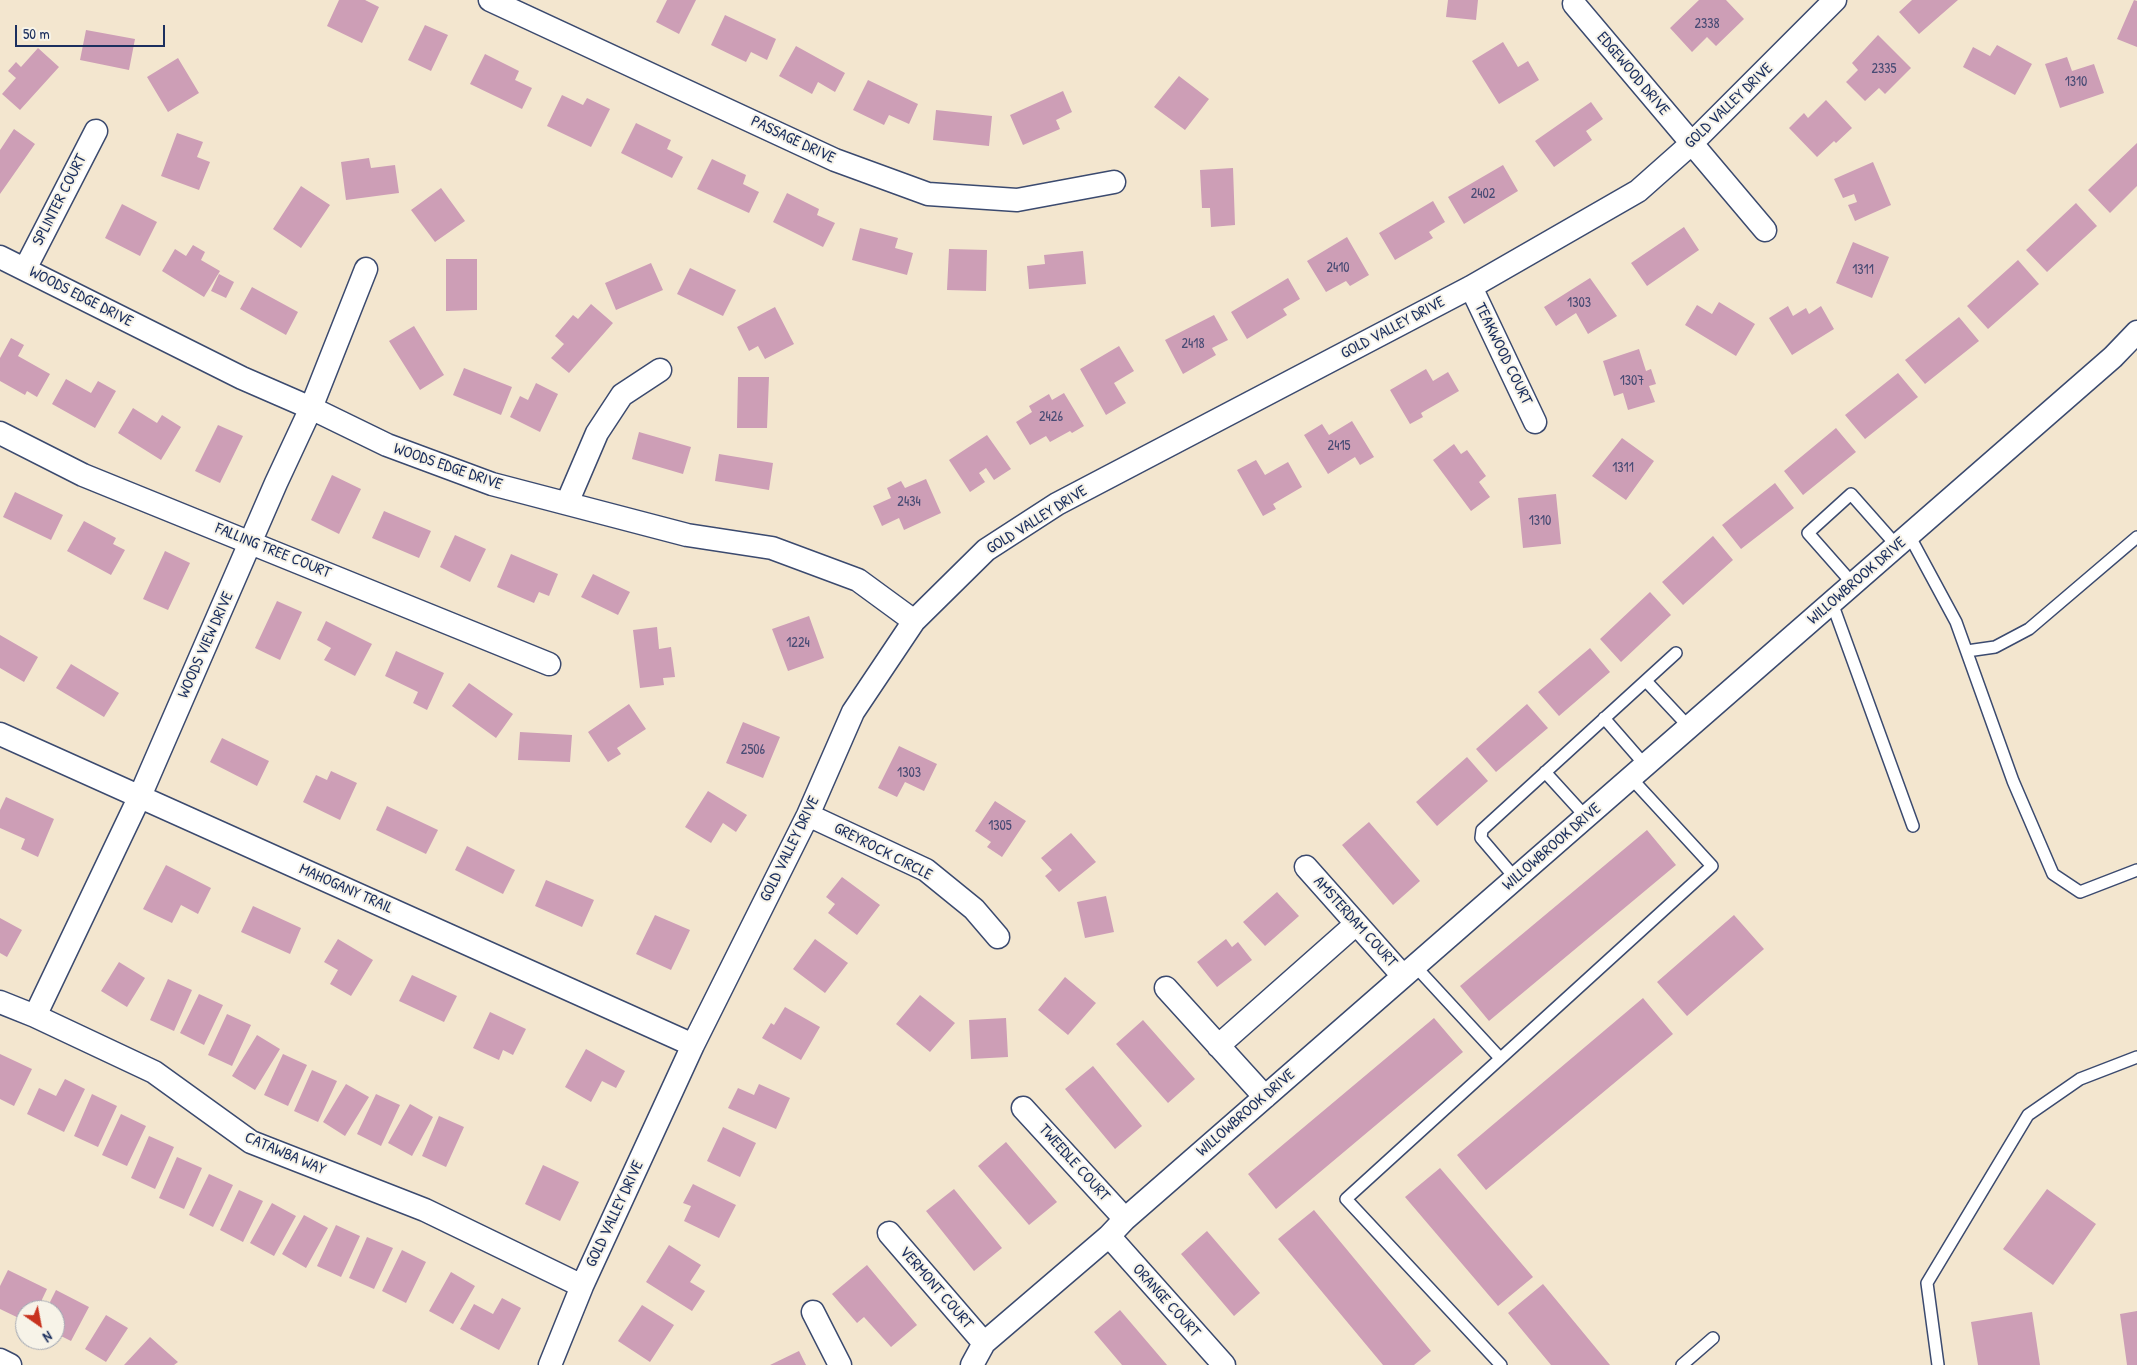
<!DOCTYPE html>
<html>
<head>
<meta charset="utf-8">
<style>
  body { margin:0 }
  #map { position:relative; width:2137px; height:1365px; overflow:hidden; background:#f3e6cf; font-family:"Patrick Hand",sans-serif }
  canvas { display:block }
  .north { position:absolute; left:15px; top:1300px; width:50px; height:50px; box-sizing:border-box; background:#f7f3e8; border:1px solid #9fa5b1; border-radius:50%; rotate:147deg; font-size:14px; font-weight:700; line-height:20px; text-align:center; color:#1b2f5e }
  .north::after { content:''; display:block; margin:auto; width:18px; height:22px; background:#c8321e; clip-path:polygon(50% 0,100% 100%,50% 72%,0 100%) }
  .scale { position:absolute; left:15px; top:25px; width:150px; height:22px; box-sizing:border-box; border:2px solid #1b2f5e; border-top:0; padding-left:6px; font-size:15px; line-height:18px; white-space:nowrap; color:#1b2f5e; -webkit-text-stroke:4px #f7f3e8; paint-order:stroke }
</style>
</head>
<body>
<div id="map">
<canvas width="2137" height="1365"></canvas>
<div class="north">N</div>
<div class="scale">50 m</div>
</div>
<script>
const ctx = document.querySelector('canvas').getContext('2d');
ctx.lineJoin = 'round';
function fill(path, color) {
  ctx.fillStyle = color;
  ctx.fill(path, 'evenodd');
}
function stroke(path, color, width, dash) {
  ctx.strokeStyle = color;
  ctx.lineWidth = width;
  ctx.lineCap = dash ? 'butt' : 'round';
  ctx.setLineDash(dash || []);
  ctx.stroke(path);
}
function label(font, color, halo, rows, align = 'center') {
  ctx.font = font + ' "Patrick Hand",sans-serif';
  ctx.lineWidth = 4;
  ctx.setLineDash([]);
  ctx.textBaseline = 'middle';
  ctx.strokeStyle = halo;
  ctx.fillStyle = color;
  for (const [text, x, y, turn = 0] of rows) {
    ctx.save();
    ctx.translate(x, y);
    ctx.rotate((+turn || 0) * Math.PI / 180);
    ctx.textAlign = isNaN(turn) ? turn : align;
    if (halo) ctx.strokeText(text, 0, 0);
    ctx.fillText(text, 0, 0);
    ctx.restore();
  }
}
fill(new Path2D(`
  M 339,0 L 365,0 L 379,7 L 362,43 L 327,26 Z
  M 667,0 L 696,0 L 679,34 L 656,22 Z
  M 1448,0 L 1478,0 L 1476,20 L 1446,17 Z
  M 1699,0 L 1726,0 L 1744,19 L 1716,46 L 1707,37 L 1692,52 L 1670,28 Z
  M 1912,0 L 1958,0 L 1919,34 L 1899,12 Z
  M 2134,0 L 2137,1 L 2137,47 L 2117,39 Z
  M 725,15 L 776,39 L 767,60 L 751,52 L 746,62 L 711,45 Z
  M 425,25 L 448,35 L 431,71 L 408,60 Z
  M 86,30 L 135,39 L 129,70 L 80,60 Z
  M 1878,35 L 1911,68 L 1885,94 L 1879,88 L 1865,101 L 1846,82 L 1858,70 L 1852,63 Z
  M 1503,42 L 1518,67 L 1528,61 L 1539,80 L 1499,104 L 1472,61 Z
  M 1997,45 L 2032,64 L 2015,95 L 1963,67 L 1973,47 L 1990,56 Z
  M 796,46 L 845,73 L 835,92 L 818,82 L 812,94 L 779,76 Z
  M 38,48 L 59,67 L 20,110 L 2,94 L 16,78 L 8,71 L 16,62 L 21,67 Z
  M 485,54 L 519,71 L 515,80 L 532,88 L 522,109 L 470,84 Z
  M 2067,57 L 2072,71 L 2094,64 L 2104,93 L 2060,108 L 2045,64 Z
  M 178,58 L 199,93 L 168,112 L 147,77 Z
  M 1179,76 L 1209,99 L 1185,130 L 1154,107 Z
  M 868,80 L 918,104 L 909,124 L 889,115 L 884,125 L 853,110 Z
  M 1063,91 L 1072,112 L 1056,120 L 1060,129 L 1023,145 L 1010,115 Z
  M 562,95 L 583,105 L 587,98 L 610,109 L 591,147 L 547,126 Z
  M 1826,100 L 1852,128 L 1836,143 L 1834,141 L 1817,157 L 1789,128 L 1804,113 L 1808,118 Z
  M 1591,102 L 1603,119 L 1586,131 L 1592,140 L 1554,167 L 1535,141 Z
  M 936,110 L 992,116 L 989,146 L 933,140 Z
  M 636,123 L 671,140 L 667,149 L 683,157 L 672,178 L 621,153 Z
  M 14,129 L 35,144 L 0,194 L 0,150 Z
  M 177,133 L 203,142 L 197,157 L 210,162 L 199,190 L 161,176 Z
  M 2137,143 L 2137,186 L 2110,213 L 2088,190 Z
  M 369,158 L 371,168 L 395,165 L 399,193 L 346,200 L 341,162 Z
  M 712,159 L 746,175 L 743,184 L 759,192 L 749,213 L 697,189 Z
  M 1873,162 L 1891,205 L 1855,221 L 1848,205 L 1857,202 L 1854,194 L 1843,198 L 1834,179 Z
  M 1503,165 L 1518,191 L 1464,224 L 1448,197 Z
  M 1233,168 L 1235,225 L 1211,227 L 1210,208 L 1202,208 L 1200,170 Z
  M 301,186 L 330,205 L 301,248 L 273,229 Z
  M 441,188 L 465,221 L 435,242 L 411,210 Z
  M 787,193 L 819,209 L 817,215 L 835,223 L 823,247 L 773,222 Z
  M 1433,201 L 1445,222 L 1429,232 L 1433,238 L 1395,260 L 1379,233 Z
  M 2076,203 L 2097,226 L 2047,272 L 2026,250 Z
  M 122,204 L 157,222 L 140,256 L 105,238 Z
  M 1684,227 L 1699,250 L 1647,286 L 1631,263 Z
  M 860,228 L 898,238 L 895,248 L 913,253 L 907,275 L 852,260 Z
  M 1347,237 L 1369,275 L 1350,286 L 1346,281 L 1326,292 L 1307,261 Z
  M 1853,242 L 1889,257 L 1872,298 L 1836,283 Z
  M 193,245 L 205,252 L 201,260 L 220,271 L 204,297 L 162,271 L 175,249 L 186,256 Z
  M 949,249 L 987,250 L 986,291 L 947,290 Z
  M 1083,251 L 1086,284 L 1029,289 L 1027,266 L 1045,264 L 1044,255 Z
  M 446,259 L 477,259 L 477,310 L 446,311 Z
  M 2018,260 L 2039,284 L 1988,329 L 1967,306 Z
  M 651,263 L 663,290 L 616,310 L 605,283 Z
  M 690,268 L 736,290 L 723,316 L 677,294 Z
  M 219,274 L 234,282 L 226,298 L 211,291 Z
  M 1288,278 L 1300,299 L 1283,309 L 1287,315 L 1247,339 L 1231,312 Z
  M 1590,278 L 1617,316 L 1588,334 L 1576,313 L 1556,326 L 1544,307 Z
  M 252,287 L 298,312 L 286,335 L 240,309 Z
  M 1719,302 L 1755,324 L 1736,356 L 1685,325 L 1697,305 L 1712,314 Z
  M 591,304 L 613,323 L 569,373 L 551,358 L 564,344 L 555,336 L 573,315 L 578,319 Z
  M 1788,306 L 1793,316 L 1806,308 L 1809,314 L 1821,306 L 1834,329 L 1792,355 L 1769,318 Z
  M 775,307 L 794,344 L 765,359 L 758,346 L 749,351 L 737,327 Z
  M 1214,315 L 1228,340 L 1212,348 L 1216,355 L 1183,374 L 1165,340 Z
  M 1959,317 L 1979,341 L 1925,384 L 1905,360 Z
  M 414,326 L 444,375 L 420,390 L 389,341 Z
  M 11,338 L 24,345 L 18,356 L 50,374 L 37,397 L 27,391 L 25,395 L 0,381 L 0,358 Z
  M 1119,346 L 1134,371 L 1114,383 L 1126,403 L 1106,415 L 1080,369 Z
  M 1639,349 L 1646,371 L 1651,369 L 1656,384 L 1649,386 L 1655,402 L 1628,410 L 1623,393 L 1614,396 L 1603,361 Z
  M 464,368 L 512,387 L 501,415 L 453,395 Z
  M 1426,369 L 1433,381 L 1448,372 L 1459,391 L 1421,413 L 1423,417 L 1410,424 L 1390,390 Z
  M 1898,373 L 1918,397 L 1865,439 L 1845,415 Z
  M 738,377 L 769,377 L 767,428 L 737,428 Z
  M 66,379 L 91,393 L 98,381 L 116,391 L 95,428 L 52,404 Z
  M 536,383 L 558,394 L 540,432 L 510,417 L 520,396 L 528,400 Z
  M 1064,393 L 1084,426 L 1072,433 L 1070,431 L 1050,442 L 1046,436 L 1030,445 L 1016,422 L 1032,412 L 1029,406 L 1049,394 L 1052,400 Z
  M 133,408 L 157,423 L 162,415 L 181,427 L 161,460 L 118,433 Z
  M 1352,421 L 1374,457 L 1360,465 L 1355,457 L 1328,474 L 1304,435 L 1322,424 L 1329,435 Z
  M 218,425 L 243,436 L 220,483 L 195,471 Z
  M 1836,428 L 1856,452 L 1803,495 L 1784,471 Z
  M 639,432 L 691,447 L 683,474 L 632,459 Z
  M 987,435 L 1011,469 L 994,480 L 986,468 L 979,473 L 985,482 L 970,492 L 949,460 Z
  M 1622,438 L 1654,461 L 1626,500 L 1592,476 Z
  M 1454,444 L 1461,454 L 1467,450 L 1486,476 L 1479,482 L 1490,497 L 1471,511 L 1433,460 Z
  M 719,454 L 773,463 L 769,490 L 715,481 Z
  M 1256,460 L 1265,475 L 1288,462 L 1302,487 L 1273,504 L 1276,509 L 1263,516 L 1237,470 Z
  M 332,475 L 361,489 L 339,534 L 311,520 Z
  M 926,479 L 941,513 L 904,530 L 899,518 L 882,526 L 873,506 L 891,498 L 887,488 L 901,481 L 905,488 Z
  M 1775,483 L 1794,508 L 1741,549 L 1722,525 Z
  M 15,492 L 63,515 L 51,540 L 3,517 Z
  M 1556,494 L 1561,544 L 1523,548 L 1518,498 Z
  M 384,511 L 431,531 L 419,558 L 372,538 Z
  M 84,521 L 116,538 L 113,544 L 125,550 L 111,575 L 67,551 Z
  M 455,535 L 486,549 L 470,582 L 440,567 Z
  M 1713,536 L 1733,560 L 1683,605 L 1662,582 Z
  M 165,551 L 190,563 L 168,610 L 143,599 Z
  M 511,554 L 558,574 L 549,596 L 539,592 L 534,603 L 497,587 Z
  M 593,574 L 630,592 L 618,615 L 581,597 Z
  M 1650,592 L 1671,615 L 1621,662 L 1600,639 Z
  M 277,601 L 302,612 L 280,660 L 255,648 Z
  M 809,616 L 824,658 L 788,671 L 772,629 Z
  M 326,621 L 372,644 L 355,676 L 324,660 L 331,648 L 317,640 Z
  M 657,627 L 659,649 L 671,647 L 675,677 L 663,678 L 664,685 L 640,688 L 633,630 Z
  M 0,635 L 38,657 L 24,682 L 0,668 Z
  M 1590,648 L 1610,672 L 1559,716 L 1538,692 Z
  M 396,651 L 444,673 L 427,710 L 413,703 L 418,692 L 385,676 Z
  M 71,664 L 119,693 L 104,717 L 56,688 Z
  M 469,683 L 513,714 L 496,738 L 452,706 Z
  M 629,704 L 646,729 L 617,748 L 621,754 L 608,762 L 588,732 Z
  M 1527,704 L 1548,728 L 1496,772 L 1476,749 Z
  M 743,722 L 780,737 L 763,778 L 726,763 Z
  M 520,732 L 572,735 L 570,762 L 518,760 Z
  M 222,738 L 269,761 L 257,786 L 210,762 Z
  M 899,746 L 937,764 L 924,791 L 905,782 L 897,797 L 878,788 Z
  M 1467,757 L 1488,781 L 1437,826 L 1416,802 Z
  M 331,771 L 357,783 L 340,820 L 303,802 L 316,775 L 327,780 Z
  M 708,791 L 747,815 L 736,832 L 723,823 L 711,843 L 685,827 Z
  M 6,797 L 54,819 L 38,857 L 21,849 L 25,839 L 0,828 L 0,810 Z
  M 995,801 L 1026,821 L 1002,857 L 987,847 L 991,842 L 975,831 Z
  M 387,806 L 438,830 L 426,854 L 376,830 Z
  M 1369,822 L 1420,881 L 1393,905 L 1342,845 Z
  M 1647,830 L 1676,865 L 1489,1021 L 1460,986 Z
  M 1071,833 L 1096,862 L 1059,892 L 1045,876 L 1052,870 L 1041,858 Z
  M 467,846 L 515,870 L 503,894 L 455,870 Z
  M 166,865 L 211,888 L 198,914 L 181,905 L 172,923 L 143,909 Z
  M 842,877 L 880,905 L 857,935 L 828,913 L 835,904 L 826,897 Z
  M 546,880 L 594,900 L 582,927 L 535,906 Z
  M 1277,892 L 1299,916 L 1265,946 L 1243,922 Z
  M 1106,896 L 1114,932 L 1085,938 L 1077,902 Z
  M 253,906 L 301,928 L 290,954 L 241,932 Z
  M 655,915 L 690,930 L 671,970 L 636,954 Z
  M 1734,915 L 1764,949 L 1687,1016 L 1657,982 Z
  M 0,918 L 22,930 L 7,957 L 0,953 Z
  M 338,939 L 373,960 L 351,996 L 330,984 L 338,970 L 324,962 Z
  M 815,939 L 848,963 L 825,993 L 793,969 Z
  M 1226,939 L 1232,947 L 1238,942 L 1252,960 L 1217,987 L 1197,962 Z
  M 119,962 L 145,978 L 127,1007 L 101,991 Z
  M 412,975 L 457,996 L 444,1022 L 399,1001 Z
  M 1065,977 L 1096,1003 L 1068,1035 L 1038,1010 Z
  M 168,979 L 192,990 L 174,1031 L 150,1020 Z
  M 199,994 L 223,1005 L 204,1045 L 180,1033 Z
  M 920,995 L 955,1023 L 930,1052 L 896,1024 Z
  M 1643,998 L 1673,1034 L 1486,1190 L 1457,1155 Z
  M 785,1007 L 820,1027 L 801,1060 L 762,1038 L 771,1023 L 774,1025 Z
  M 490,1012 L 526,1029 L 513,1055 L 503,1050 L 499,1060 L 473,1048 Z
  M 227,1014 L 251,1025 L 232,1066 L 208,1055 Z
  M 1006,1018 L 1008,1057 L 971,1059 L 969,1020 Z
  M 1434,1018 L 1463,1052 L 1276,1209 L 1248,1174 Z
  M 1143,1020 L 1195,1079 L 1168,1103 L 1116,1044 Z
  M 257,1035 L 280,1049 L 255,1090 L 232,1076 Z
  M 586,1049 L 625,1071 L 616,1088 L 602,1081 L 591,1102 L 565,1087 Z
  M 0,1054 L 32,1069 L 14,1106 L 0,1099 Z
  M 283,1054 L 307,1065 L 288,1106 L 264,1095 Z
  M 1093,1066 L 1142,1126 L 1115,1149 L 1065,1089 Z
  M 312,1070 L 337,1081 L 318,1122 L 294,1111 Z
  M 65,1079 L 85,1089 L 64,1132 L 27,1114 L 39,1088 L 56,1096 Z
  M 346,1084 L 369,1097 L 345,1136 L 323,1122 Z
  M 759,1084 L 790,1098 L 776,1129 L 728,1108 L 738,1088 L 754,1095 Z
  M 92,1094 L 117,1106 L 98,1147 L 74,1136 Z
  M 376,1094 L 400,1105 L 381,1146 L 357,1134 Z
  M 410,1104 L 433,1117 L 412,1156 L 388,1143 Z
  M 121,1114 L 146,1126 L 127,1166 L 102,1155 Z
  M 439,1116 L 464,1127 L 446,1167 L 422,1156 Z
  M 723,1127 L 756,1143 L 740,1177 L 707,1161 Z
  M 149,1136 L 174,1147 L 155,1189 L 131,1178 Z
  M 1006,1142 L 1057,1202 L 1029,1225 L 978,1166 Z
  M 177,1157 L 202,1168 L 184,1209 L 159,1198 Z
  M 543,1165 L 579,1182 L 560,1221 L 525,1204 Z
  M 1440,1168 L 1533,1277 L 1498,1306 L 1405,1197 Z
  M 209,1174 L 233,1185 L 213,1227 L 189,1215 Z
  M 693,1184 L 736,1205 L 719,1238 L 684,1221 L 691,1206 L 683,1203 Z
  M 954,1189 L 1002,1248 L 974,1271 L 926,1211 Z
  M 2047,1189 L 2096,1224 L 2053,1285 L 2003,1249 Z
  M 239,1190 L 263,1201 L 243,1242 L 220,1230 Z
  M 272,1203 L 296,1216 L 274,1256 L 250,1243 Z
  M 1314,1210 L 1431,1351 L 1414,1365 L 1383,1365 L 1278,1239 Z
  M 304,1215 L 328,1228 L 306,1268 L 282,1254 Z
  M 336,1225 L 360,1236 L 341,1277 L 317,1266 Z
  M 1207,1231 L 1260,1293 L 1234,1316 L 1181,1254 Z
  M 367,1237 L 393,1248 L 374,1289 L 349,1278 Z
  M 669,1245 L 701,1265 L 690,1282 L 705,1291 L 692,1311 L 646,1282 Z
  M 402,1250 L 426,1262 L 406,1303 L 382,1291 Z
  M 867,1265 L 917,1325 L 891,1347 L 864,1317 L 857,1323 L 832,1294 Z
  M 8,1270 L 47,1289 L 37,1310 L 25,1310 L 25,1321 L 0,1309 L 0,1286 Z
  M 451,1272 L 475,1286 L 453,1324 L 429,1311 Z
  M 1543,1284 L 1610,1365 L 1551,1365 L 1508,1313 Z
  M 56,1290 L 89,1307 L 71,1341 L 55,1333 L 55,1310 L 46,1310 Z
  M 502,1298 L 521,1308 L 499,1350 L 460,1329 L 474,1304 L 493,1314 Z
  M 642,1305 L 674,1325 L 650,1362 L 618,1341 Z
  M 1120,1310 L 1167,1365 L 1122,1365 L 1094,1332 Z
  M 2137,1311 L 2137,1365 L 2127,1365 L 2120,1314 Z
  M 2032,1312 L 2040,1365 L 1978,1365 L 1971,1322 Z
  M 106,1315 L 128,1328 L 106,1362 L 85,1349 Z
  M 150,1337 L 178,1362 L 174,1365 L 124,1365 Z
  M 799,1351 L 806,1365 L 770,1365 Z`), '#cd9eb6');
const lane = new Path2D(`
  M 1909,535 L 1956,622 L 2013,781 L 2053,874 L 2080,892 L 2137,870
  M 1853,584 L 1808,533 L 1851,494 L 1897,546
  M 1832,603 L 1913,826
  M 1967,651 L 1995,647 L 2029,629 L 2137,537
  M 1646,681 L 1689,727
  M 1604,718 L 1645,765
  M 1545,772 L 1586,817
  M 1516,879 L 1481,838 L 1482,830 L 1676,653
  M 1415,966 L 1500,1058
  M 1501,1365 L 1346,1199 L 1712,866 L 1631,778
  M 1682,1365 L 1713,1338
  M 1938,1365 L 1927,1283 L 2028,1115 L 2080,1079 L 2137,1057`);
const street = new Path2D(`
  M 490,0 L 835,160 L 928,194 L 1017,200 L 1114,182
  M 1574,4 L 1765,230
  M 0,257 L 242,378 L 311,408 L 387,445 L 492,484 L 687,535 L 772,548 L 858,580 L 914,621
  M 25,269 L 96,131
  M 1471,287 L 1535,422
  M 0,433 L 83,475 L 549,664
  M 567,503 L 597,433 L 622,395 L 660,370
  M 0,734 L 693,1045
  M 808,815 L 926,870 L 974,909 L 998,937
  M 1306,867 L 1403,976
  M 1166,988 L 1265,1097
  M 0,1002 L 35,1016 L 154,1072 L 251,1142 L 425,1210 L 582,1286
  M 35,1016 L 140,796 L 276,483 L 311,408 L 366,269
  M 1218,1046 L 1356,924
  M 1023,1108 L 1125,1219
  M 889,1233 L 984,1343
  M 1109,1236 L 1224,1365
  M 813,1312 L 840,1365
  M 0,1360 L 10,1365
  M 550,1365 L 582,1286 L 693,1045 L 808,815 L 853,712 L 914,621 L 986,550 L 1057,504 L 1471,287 L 1638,191 L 1691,144 L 1835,0
  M 972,1365 L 984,1343 L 1109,1236 L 1125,1219 L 2113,357 L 2137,332`);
stroke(lane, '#3b4a6f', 14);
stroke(street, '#3b4a6f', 25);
stroke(lane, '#fff', 11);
stroke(street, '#fff', 22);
label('14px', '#484b74', null, [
  ["2338",1707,24],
  ["2335",1884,69],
  ["1310",2076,82],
  ["2402",1483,194],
  ["2410",1338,268],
  ["1311",1863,270],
  ["1303",1579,303],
  ["2418",1193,344],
  ["1307",1632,381],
  ["2426",1051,417],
  ["2415",1339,446],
  ["1311",1623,468],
  ["2434",909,502],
  ["1310",1540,521],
  ["1224",798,643],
  ["2506",753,750],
  ["1303",909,773],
  ["1305",1000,826]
]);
label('16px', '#1b2f5e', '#f7f3e8', [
  ["EDGEWOOD DRIVE",1633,74,50],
  ["GOLD VALLEY DRIVE",1729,106,-44],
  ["PASSAGE DRIVE",793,140,25],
  ["SPLINTER COURT",60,200,-63],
  ["WOODS EDGE DRIVE",81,297,27],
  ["GOLD VALLEY DRIVE",1393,328,-28],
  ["TEAKWOOD COURT",1503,354,64],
  ["WOODS EDGE DRIVE",448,467,19],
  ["GOLD VALLEY DRIVE",1037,520,-32],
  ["FALLING TREE COURT",273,551,22],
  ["WILLOWBROOK DRIVE",1857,581,-41],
  ["WOODS VIEW DRIVE",206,645,-66],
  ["WILLOWBROOK DRIVE",1552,847,-41],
  ["GOLD VALLEY DRIVE",790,849,-64],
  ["GREYROCK CIRCLE",883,852,27],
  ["MAHOGANY TRAIL",346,889,24],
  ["AMSTERDAM COURT",1355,922,48],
  ["WILLOWBROOK DRIVE",1246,1113,-41],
  ["CATAWBA WAY",285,1154,23],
  ["TWEEDLE COURT",1074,1163,48],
  ["GOLD VALLEY DRIVE",615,1214,-65],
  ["VERMONT COURT",936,1288,49],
  ["ORANGE COURT",1166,1301,48]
]);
</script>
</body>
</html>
